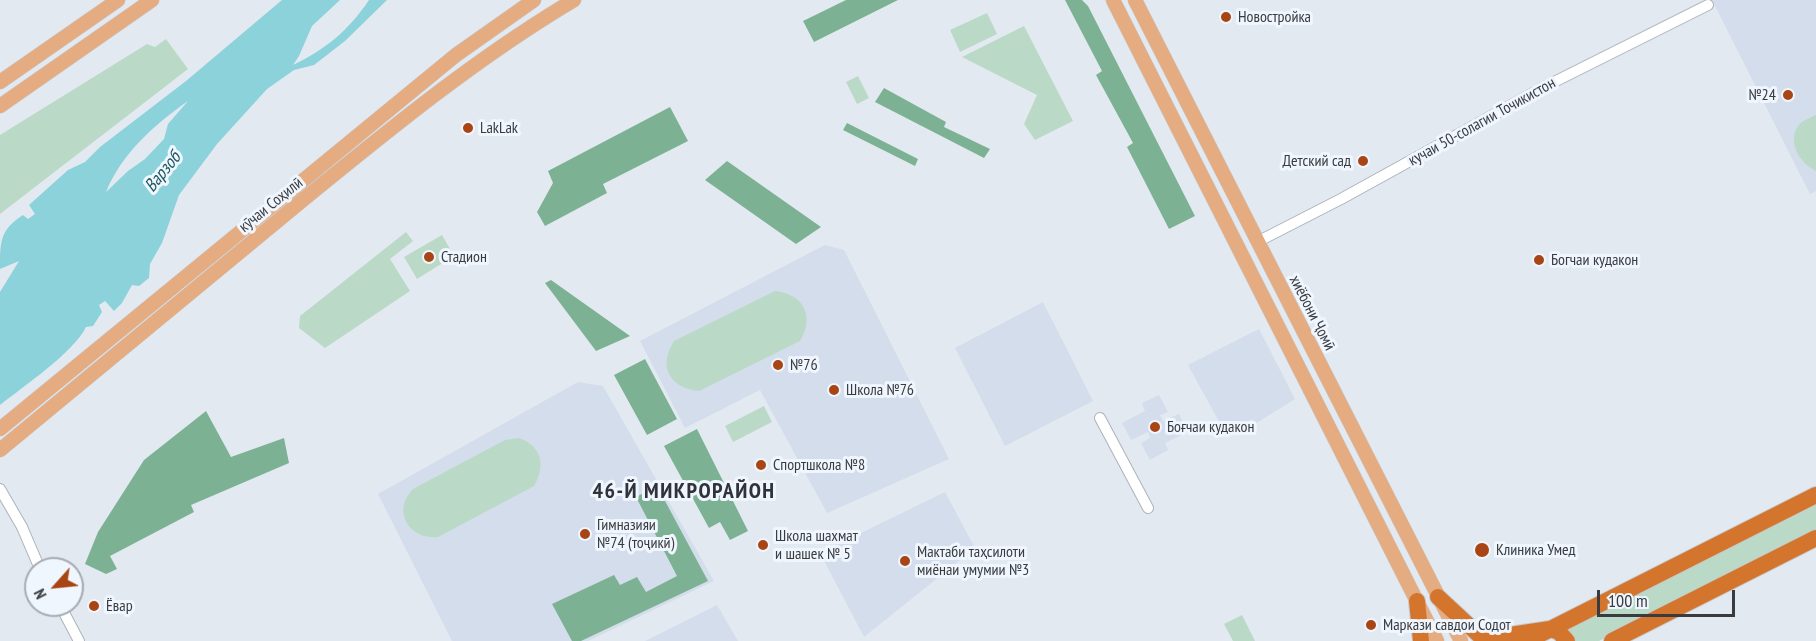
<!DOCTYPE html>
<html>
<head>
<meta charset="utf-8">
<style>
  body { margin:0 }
  #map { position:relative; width:1816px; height:641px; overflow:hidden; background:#e3e9f1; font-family:"PT Sans Narrow",sans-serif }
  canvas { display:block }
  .north { position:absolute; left:24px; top:557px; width:60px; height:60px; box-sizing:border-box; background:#f0f6fe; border:2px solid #a7abb2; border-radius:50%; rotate:243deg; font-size:16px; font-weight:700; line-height:24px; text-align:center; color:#393b3f }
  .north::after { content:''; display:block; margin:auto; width:21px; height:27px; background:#a94414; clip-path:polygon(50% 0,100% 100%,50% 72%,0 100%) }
  .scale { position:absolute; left:1597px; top:590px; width:138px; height:27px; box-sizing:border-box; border:3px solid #393b3f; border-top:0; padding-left:8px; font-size:18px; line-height:21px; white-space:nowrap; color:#393b3f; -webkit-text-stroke:4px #f0f6fe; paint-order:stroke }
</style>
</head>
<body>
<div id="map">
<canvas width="1816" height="641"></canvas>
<div class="north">N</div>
<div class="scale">100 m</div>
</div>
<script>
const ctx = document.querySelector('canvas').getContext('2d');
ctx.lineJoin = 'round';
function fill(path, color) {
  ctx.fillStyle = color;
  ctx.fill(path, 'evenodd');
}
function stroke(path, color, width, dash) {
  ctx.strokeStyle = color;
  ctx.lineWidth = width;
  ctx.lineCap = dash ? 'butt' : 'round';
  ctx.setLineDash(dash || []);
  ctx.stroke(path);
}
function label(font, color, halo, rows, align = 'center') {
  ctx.font = font + ' "PT Sans Narrow",sans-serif';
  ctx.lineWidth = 6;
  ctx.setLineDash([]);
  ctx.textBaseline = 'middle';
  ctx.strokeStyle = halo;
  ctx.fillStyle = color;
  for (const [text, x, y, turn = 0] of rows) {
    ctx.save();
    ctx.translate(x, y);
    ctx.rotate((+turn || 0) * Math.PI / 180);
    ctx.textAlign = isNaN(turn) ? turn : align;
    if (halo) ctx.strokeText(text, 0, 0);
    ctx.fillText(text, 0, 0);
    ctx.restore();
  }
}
fill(new Path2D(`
  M 1712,0 L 1816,0 L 1816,191 L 1810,194 Z
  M 825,245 L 844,250 L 949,459 L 827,513 L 760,390 L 685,428 L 640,341 Z
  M 1043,302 L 1093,401 L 1005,446 L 955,348 Z
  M 1259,329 L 1295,399 L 1255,424 L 1252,419 L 1227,436 L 1188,365 Z
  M 578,382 L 603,386 L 714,581 L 588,641 L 452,641 L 378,494 Z
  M 1159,395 L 1168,412 L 1160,415 L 1163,421 L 1179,414 L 1187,432 L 1165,443 L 1168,450 L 1150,460 L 1141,443 L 1150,438 L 1148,432 L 1131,440 L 1122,423 L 1145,411 L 1142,403 Z
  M 945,492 L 975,548 L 864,637 L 820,553 Z
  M 717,605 L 738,641 L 645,641 Z`), '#d3ddeb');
fill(new Path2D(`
  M 987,13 L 997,34 L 960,52 L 950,30 Z
  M 1024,26 L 1073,121 L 1035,140 L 1024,124 L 1037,95 L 962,57 Z
  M 166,39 L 188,69 L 0,214 L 0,135 L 147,44 L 155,47 Z
  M 858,76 L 869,98 L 857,104 L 846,82 Z
  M 1816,115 L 1816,171 C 1799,163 1784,138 1802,122 C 1806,119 1812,117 1816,115 Z
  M 406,232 L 413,241 L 390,259 L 410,291 L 325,348 L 299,328 L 300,316 Z
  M 442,235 L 454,256 L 417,279 L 404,257 Z
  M 775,291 C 804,294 815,317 800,341 L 699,391 C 669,388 658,366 674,341 Z
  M 764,406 L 772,422 L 733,442 L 725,426 Z
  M 519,438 C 542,446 546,466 534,486 L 438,537 C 410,540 391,512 413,489 L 505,440 Z
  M 1816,502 L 1816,532 L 1599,641 L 1574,641 L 1566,630 Z
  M 1242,615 L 1255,641 L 1233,641 L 1224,624 Z`), '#badac7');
fill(new Path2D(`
  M 846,0 L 898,0 L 814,42 L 803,21 Z
  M 1065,0 L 1082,0 L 1088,6 L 1195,216 L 1169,229 L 1127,147 L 1133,143 L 1096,75 L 1102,71 Z
  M 884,88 L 946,122 L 944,127 L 990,149 L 984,158 L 875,102 Z
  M 670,107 L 688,141 L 603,184 L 607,193 L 545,226 L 537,212 L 553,183 L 548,171 Z
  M 847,123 L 918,159 L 915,166 L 843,130 Z
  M 727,161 L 821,227 L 796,244 L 705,180 Z
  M 551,280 L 630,336 L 596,351 L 545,283 Z
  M 645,359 L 677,419 L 647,435 L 614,375 Z
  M 206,411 L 231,457 L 284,438 L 289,463 L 191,505 L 194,512 L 110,556 L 117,569 L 106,574 L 85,564 L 98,532 L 144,460 Z
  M 697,429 L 748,531 L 730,540 L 720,522 L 709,528 L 664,446 Z
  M 657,486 L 708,581 L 581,641 L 572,641 L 552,604 L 614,575 L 620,585 L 637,577 L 646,592 L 677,576 L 636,497 Z`), '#7cb293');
fill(new Path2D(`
  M 282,0 L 340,0 L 312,26 L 299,56 L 293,65 C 326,49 348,31 369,0 L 387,0 L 345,41 L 314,65 L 294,70 L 267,89 L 217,144 L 179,195 L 162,243 L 150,264 L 149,278 L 139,286 L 132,285 L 122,303 L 114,311 L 105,301 L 99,305 L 102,312 L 93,326 L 86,327 C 74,352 24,386 0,405 L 0,292 L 19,261 L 0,269 C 0,241 0,230 23,215 L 28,219 L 35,214 L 29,205 L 68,170 L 85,162 L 100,147 L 186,81 ZM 188,101 L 168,124 L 164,139 L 145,159 L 128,171 L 106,192 C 122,153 154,125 188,101 Z`), '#8bd2da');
const minor = new Path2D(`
  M 1257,242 L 1341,199 L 1544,87 L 1708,5
  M 1100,418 L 1148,508
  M 0,489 L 22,527 L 40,569
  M 60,605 L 79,641`);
const major = new Path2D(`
  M 1113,0 L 1437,641
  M 1135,0 L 1461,641
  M 0,82 L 118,0
  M 0,106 L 152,0
  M 0,429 L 456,55 L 534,0
  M 0,450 C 102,367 202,282 304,199 C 391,128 478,57 574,0`);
const highway = new Path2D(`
  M 1438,597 L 1479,635 L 1490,638 L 1550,629 L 1559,632 L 1567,641
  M 1417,601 L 1421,641
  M 1527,641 L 1816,495
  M 1612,641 L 1816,538`);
stroke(minor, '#adb2ba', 12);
stroke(major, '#c8c8c9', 15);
stroke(highway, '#c8c8c9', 18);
stroke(minor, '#fff', 10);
stroke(major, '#e5ac81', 14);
stroke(highway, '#d4752d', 16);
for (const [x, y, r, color] of [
  [1226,17,6,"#a94414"],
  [1788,95,6,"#a94414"],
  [468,128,6,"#a94414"],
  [1363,161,6,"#a94414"],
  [429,257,6,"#a94414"],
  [1539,260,6,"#a94414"],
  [778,365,6,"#a94414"],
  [834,390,6,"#a94414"],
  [1155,427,6,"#a94414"],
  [761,465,6,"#a94414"],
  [585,534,6,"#a94414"],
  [763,545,6,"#a94414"],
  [1482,550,8,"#a94414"],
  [905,561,6,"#a94414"],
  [94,606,6,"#a94414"],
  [1371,625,6,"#a94414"]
]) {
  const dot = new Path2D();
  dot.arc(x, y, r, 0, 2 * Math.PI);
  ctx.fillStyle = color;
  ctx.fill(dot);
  stroke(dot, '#f0f6fe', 2);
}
label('16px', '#393b3f', '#f0f6fe', [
  ["Новостройка",1238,17],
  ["№24",1776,95,"right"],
  ["LakLak",480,128],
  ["Детский сад",1351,161,"right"],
  ["Стадион",441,257],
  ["Богчаи кудакон",1551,260],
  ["№76",790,365],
  ["Школа №76",846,390],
  ["Боғчаи кудакон",1167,427],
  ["Спортшкола №8",773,465],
  ["Гимназияи",597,525],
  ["№74 (тоҷикӣ)",597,543],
  ["Школа шахмат",775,536],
  ["и шашек № 5",775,554],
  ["Клиника Умед",1496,550],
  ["Мактаби таҳсилоти",917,552],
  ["миёнаи умумии №3",917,570],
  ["Ёвар",106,606],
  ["Маркази савдои Содот",1383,625]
], 'left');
label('16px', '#393b3f', '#f0f6fe', [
  ["кучаи 50-солагии Точикистон",1482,122,-29],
  ["кӯчаи Соҳилӣ",271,205,-39],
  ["хиёбони Ҷомӣ",1312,313,63]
]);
label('italic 18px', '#1c585e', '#f0f6fe', [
  ["Варзоб",163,172,-51]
]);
ctx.letterSpacing = '1.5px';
label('bold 22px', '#30343a', '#f0f6fe', [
  ["46-Й МИКРОРАЙОН",684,492]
]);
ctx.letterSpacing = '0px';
</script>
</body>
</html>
